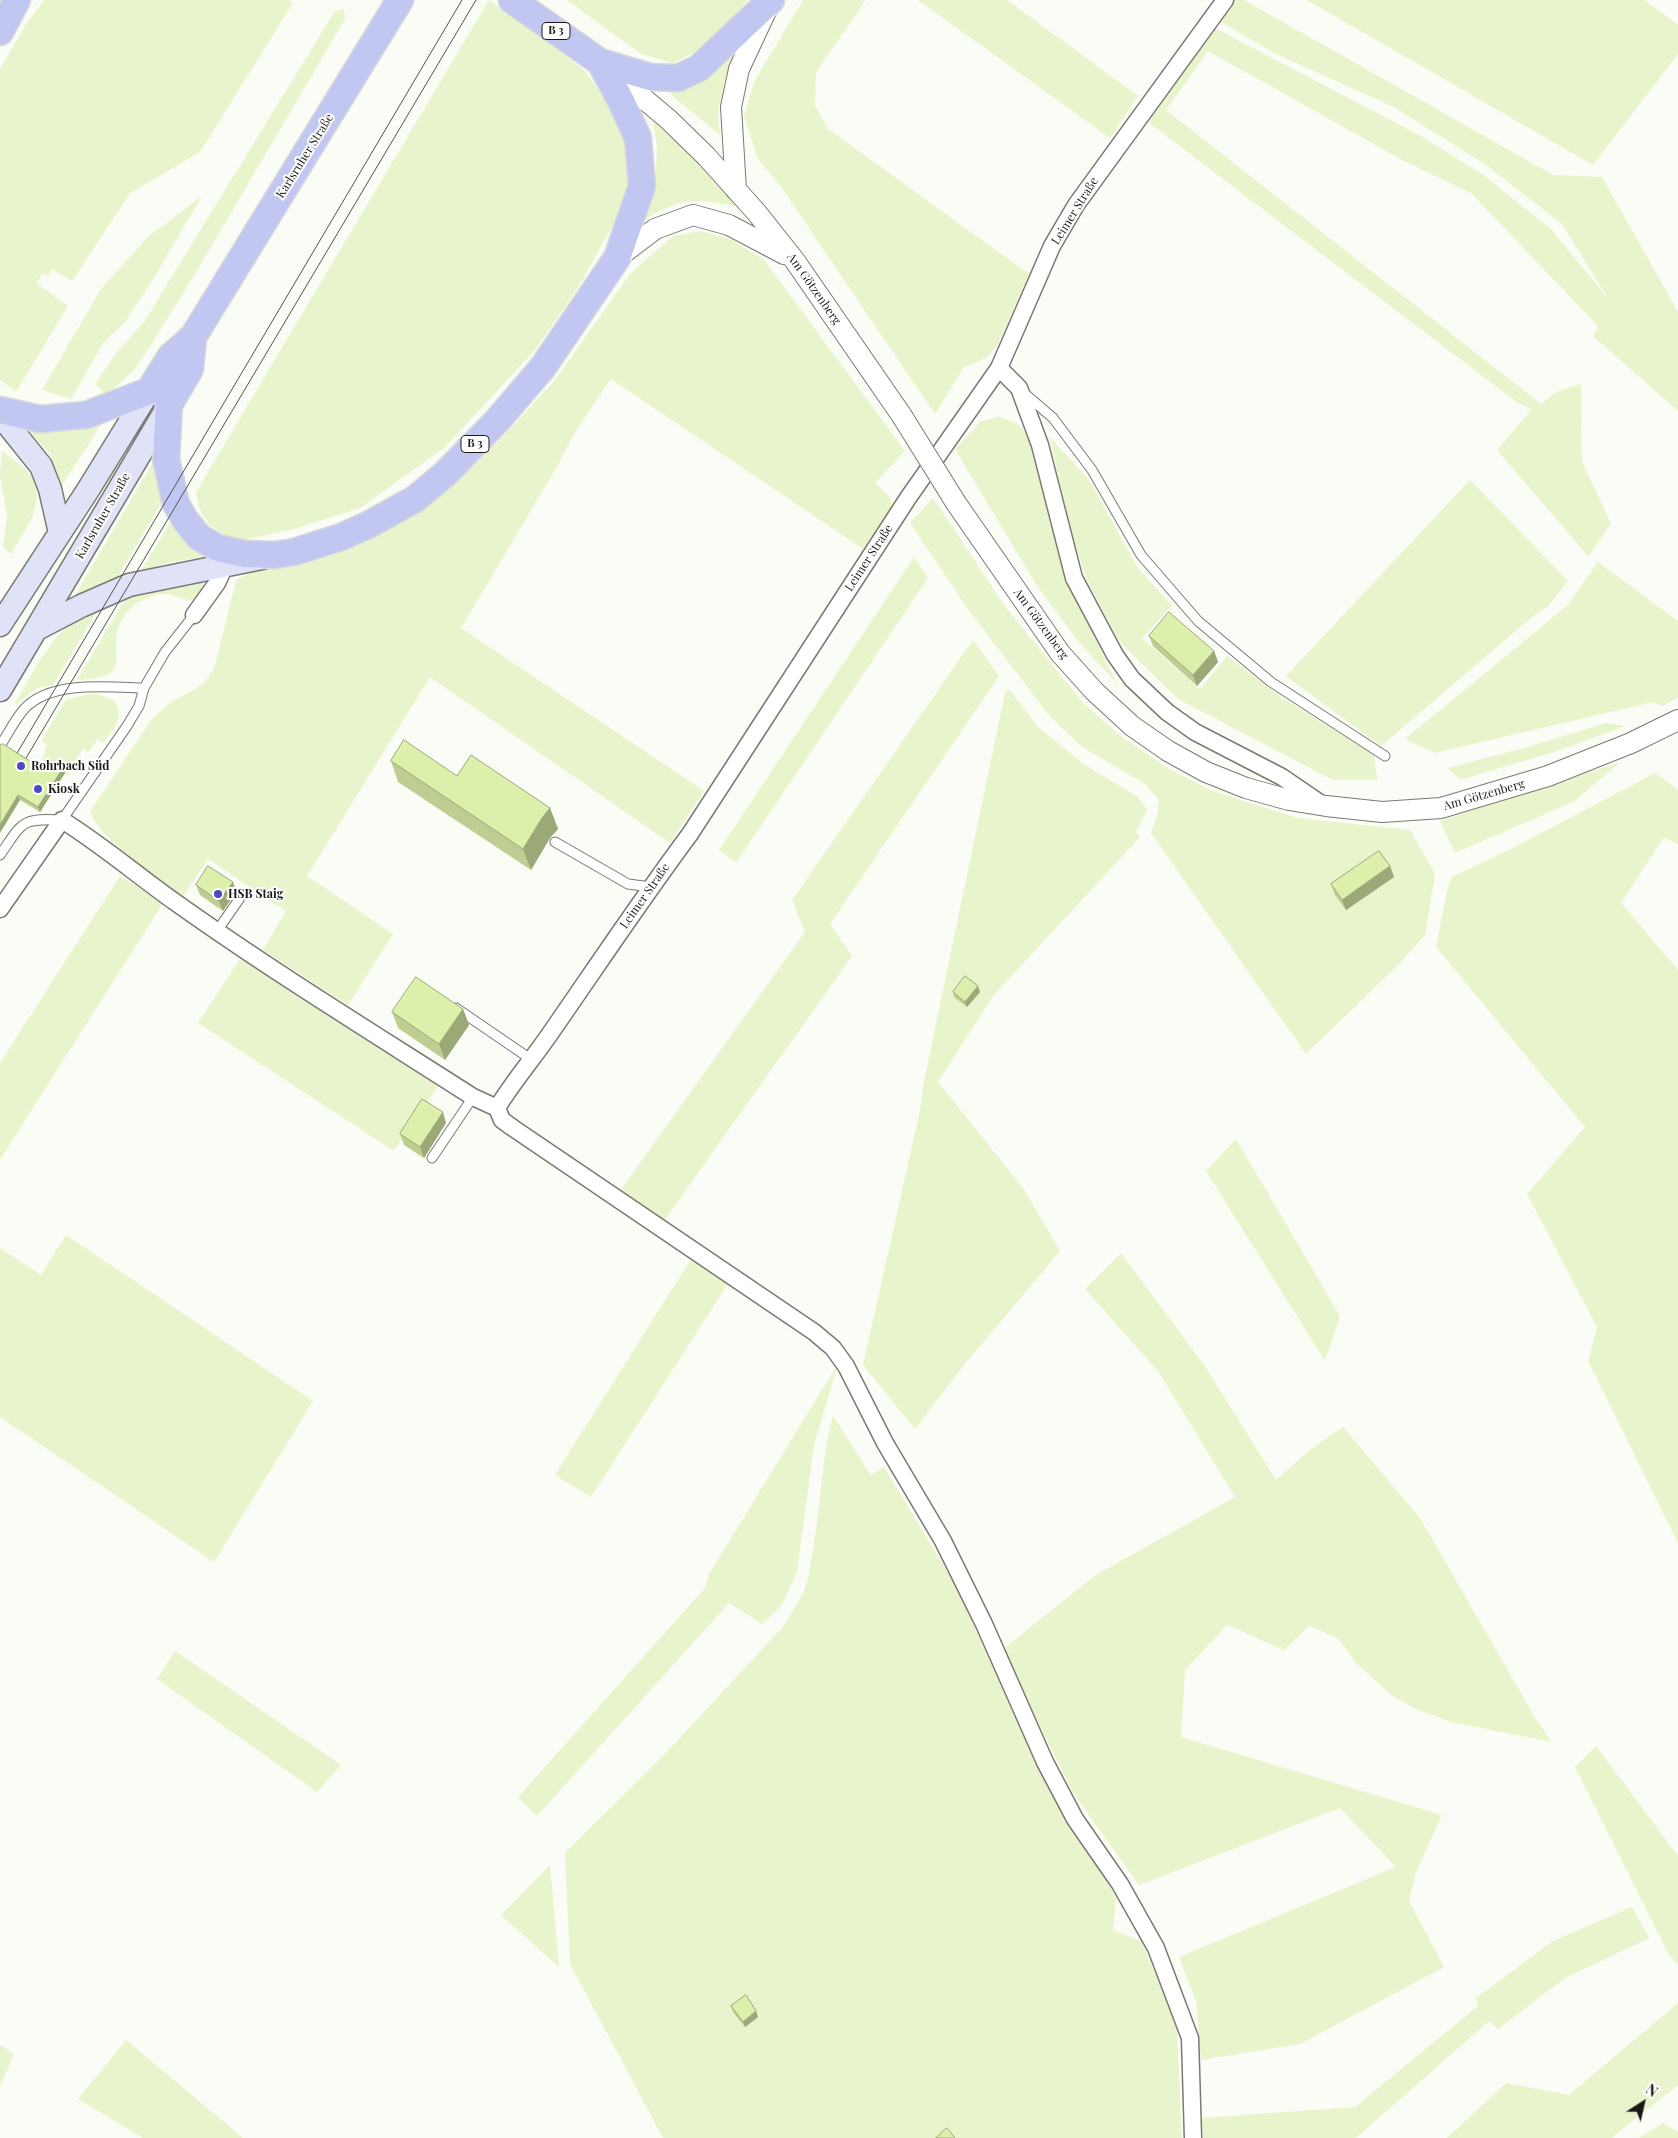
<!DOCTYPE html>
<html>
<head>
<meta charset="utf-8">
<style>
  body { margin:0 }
  #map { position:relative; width:1678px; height:2138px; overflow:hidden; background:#fafdf5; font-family:"Playfair Display",serif }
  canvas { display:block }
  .north { position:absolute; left:1618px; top:2078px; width:50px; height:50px; -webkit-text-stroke:4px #fff; paint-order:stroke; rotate:35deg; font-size:14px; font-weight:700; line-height:20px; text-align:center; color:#191a18 }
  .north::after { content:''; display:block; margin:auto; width:18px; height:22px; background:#191a18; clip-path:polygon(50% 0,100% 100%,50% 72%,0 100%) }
</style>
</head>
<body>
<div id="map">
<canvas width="1678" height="2138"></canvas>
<div class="north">N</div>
</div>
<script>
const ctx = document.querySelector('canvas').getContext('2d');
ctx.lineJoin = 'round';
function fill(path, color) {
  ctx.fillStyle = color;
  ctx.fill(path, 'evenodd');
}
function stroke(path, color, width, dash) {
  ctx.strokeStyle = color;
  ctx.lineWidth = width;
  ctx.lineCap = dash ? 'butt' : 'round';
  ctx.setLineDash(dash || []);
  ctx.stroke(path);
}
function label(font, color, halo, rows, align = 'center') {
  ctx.font = font + ' "Playfair Display",serif';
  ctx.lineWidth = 4;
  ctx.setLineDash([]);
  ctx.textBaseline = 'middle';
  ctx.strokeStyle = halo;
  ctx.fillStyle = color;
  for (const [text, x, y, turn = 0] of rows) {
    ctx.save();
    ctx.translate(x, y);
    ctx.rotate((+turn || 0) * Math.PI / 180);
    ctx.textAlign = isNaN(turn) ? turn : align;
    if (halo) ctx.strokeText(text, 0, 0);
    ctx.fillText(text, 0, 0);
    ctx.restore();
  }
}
fill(new Path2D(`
  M 44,0 L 288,0 L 293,3 L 200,152 L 130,193 L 72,281 L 52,269 L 48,276 L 43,273 L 36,283 L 68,306 L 16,392 L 0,380 L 0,69 L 26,24 Z
  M 489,0 L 538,34 L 585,71 L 613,111 L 627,136 L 628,188 L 616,219 L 579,286 L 535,350 L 444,448 L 360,508 L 294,529 L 247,539 L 226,536 L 209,525 L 199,508 L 196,492 Z
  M 567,0 L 747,0 L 738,14 L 699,50 L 672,63 L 641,54 Z
  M 803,0 L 866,0 L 816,72 L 815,105 L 828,129 L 1029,274 L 997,346 L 986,358 L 964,367 L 935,414 L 781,187 L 757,157 L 744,116 L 754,82 Z
  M 918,0 L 1007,0 L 1138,96 L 1110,138 Z
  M 1233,0 L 1244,0 L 1553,175 L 1602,177 L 1678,312 L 1678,411 L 1593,336 L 1598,326 L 1471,193 L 1406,162 L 1208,51 L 1166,110 L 1541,404 L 1558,391 L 1581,384 L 1582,461 L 1611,524 L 1588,556 L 1497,450 L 1532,409 L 1518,403 L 1144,119 L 1211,26 L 1419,135 L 1482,174 L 1551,229 L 1609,300 L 1562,224 L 1486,165 L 1394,107 L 1274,53 L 1218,20 Z
  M 1307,0 L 1644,0 L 1678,25 L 1678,54 L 1593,165 Z
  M 344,9 L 345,19 L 198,269 L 149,348 L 134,370 L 115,388 L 104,393 L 95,384 L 118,351 L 144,322 L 335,11 Z
  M 737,48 L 725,80 L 718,111 L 720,135 L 662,87 Z
  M 653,121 L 697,161 L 740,207 C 696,198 681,197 642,221 L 655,186 L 657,148 Z
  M 202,196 L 155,276 L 125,322 L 103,343 L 71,399 L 42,390 L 101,289 L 148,237 Z
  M 701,231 L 732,240 L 764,260 L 905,451 L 875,483 L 889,496 L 892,506 L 863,549 L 611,379 L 578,427 L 558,465 L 461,628 L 704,791 L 670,843 L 430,677 L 307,876 L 393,934 L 348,1005 L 263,950 L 286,911 L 208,859 L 182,898 C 160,880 98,837 90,812 L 152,719 L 172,701 L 189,693 L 204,683 L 215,666 L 236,580 L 252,572 L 321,559 L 401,522 L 447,487 L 499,441 L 555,380 L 630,274 L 673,236 Z
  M 999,417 L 1016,423 L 1034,440 L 1068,581 L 1117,684 L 1077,640 L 1036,584 L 955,449 L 981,421 Z
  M 105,419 L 62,485 L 50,454 L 26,427 Z
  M 1049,436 L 1090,481 L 1137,567 L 1172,606 L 1142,638 L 1200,689 L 1227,656 L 1281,697 L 1374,755 L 1377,780 L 1333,780 L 1178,699 L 1119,641 L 1087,580 L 1072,535 Z
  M 2,450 C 9,457 19,463 26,470 C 51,498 26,528 11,554 L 3,547 L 7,516 L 0,476 Z
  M 156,457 L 166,495 L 116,580 L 73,599 Z
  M 1470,480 L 1568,581 L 1549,605 L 1526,622 L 1381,746 L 1286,676 Z
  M 933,498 L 1004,605 L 1083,703 L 1122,737 L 1169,769 L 1213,791 L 1297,818 L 1410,830 L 1435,874 L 1425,935 L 1401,962 L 1306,1054 L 1151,833 L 1157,816 L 1159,800 L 1145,784 L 1081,746 L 1048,714 L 968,609 L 910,523 Z
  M 175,515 L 210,556 L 171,562 L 141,571 Z
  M 914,557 L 928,578 L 736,863 L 719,850 Z
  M 1598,562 L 1678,621 L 1678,697 L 1663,706 L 1653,702 L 1434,753 L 1405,739 L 1568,605 Z
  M 202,581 L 203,584 C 202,590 198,597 192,600 C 182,600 172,593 162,594 C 137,597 118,615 116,640 C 114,651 121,664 111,672 C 103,679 86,679 77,680 L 126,598 L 163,586 Z
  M 99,608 L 53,685 L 38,688 L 31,692 L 17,704 L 15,703 C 30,678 50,637 74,621 C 82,616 91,612 99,608 Z
  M 973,640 L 999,676 L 830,924 L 852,956 L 664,1221 L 620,1191 L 805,932 L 792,900 Z
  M 1009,689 L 1038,727 L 1085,765 L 1138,797 L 1147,810 L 1136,832 L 1140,837 L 993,996 L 938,1082 L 1023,1188 L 1060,1251 L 964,1365 L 915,1429 L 863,1365 L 920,1110 L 924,1081 L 1005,693 Z
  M 88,694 C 103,694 123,699 118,719 C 116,727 108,736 103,743 L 98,739 L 88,752 L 83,749 L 73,765 L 68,776 L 42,760 L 47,744 L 41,741 L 66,700 Z
  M 1606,723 L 1626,726 L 1560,750 L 1460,780 L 1448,768 L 1528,747 Z
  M 1620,762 L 1575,801 L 1455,853 L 1440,821 Z
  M 1655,773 L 1678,790 L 1678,845 L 1664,837 L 1621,903 L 1678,970 L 1678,1543 L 1588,1361 L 1597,1327 L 1527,1194 L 1585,1127 L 1436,947 L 1447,890 L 1452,877 L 1513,848 Z
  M 120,876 L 163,903 L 0,1160 L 0,1063 Z
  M 242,956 L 438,1086 L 394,1151 L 198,1023 Z
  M 1236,1139 L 1340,1316 L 1325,1361 L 1206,1171 Z
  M 66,1235 L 313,1401 L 214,1562 L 0,1417 L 0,1248 L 41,1275 Z
  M 1121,1253 L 1206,1368 L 1276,1480 L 1311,1449 L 1343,1427 L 1420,1518 L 1537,1721 L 1552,1742 L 1451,1722 L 1416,1709 L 1390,1694 L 1355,1662 L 1339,1639 L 1309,1626 L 1284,1650 L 1227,1625 L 1185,1670 L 1181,1737 L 1442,1815 L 1416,1872 L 1409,1901 L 1444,1967 L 1300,2044 L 1201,2060 L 1196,2001 L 1179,1957 L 1396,1867 L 1340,1808 L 1139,1885 L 1074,1794 L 1002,1650 L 1096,1575 L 1235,1497 L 1158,1371 L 1085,1289 Z
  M 693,1256 L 729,1282 L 591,1497 L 555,1475 Z
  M 838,1364 L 814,1445 L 797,1572 L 782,1605 L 762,1624 L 729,1603 L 537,1816 L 518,1797 L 705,1588 L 709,1574 Z
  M 833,1416 L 871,1475 L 884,1467 L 954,1583 L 1039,1769 L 1116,1897 L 1113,1930 L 1141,1941 L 1159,1981 L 1177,2031 L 1182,2138 L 663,2138 L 570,1964 L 565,1853 L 663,1756 L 780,1630 C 788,1619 796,1607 802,1595 C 809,1581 810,1565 813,1550 C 821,1505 821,1460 833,1416 Z
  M 175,1651 L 341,1765 L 317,1792 L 157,1679 Z
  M 1596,1746 L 1678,1856 L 1678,1965 L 1669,1955 L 1575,1767 Z
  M 550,1865 L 559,1967 L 501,1915 Z
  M 1632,1907 L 1649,1938 L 1565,1978 L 1498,2029 L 1489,2021 L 1356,2138 L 1203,2138 L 1201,2118 L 1355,2107 L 1478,2006 L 1476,1998 L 1553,1941 Z
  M 1678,2003 L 1678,2085 L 1617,2133 L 1613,2138 L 1447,2138 L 1506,2083 L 1569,2095 Z
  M 126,2040 L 243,2138 L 143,2138 L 78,2099 Z
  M 0,2045 L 14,2054 L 0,2087 Z
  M 1663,2123 L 1678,2132 L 1678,2138 L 1639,2138 Z`), '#e8f4cb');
const service = new Path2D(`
  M 1024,393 L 1053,418 L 1092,470 L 1141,555 L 1198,621 L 1271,682 L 1385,756
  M 0,746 C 8,734 15,719 25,708 C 52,680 109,687 144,688
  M 555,842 L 628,884 L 651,887
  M 0,855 C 23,822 20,818 62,820 L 127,726 L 139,706 L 144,688 L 165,652 L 194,615
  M 217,931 L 240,898
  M 456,1008 L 532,1060
  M 432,1158 L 473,1097`);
const minor = new Path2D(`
  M 999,368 L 1019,388 L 1040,445 L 1074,578 L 1115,655 L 1132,679 L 1167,712 L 1195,732 L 1282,777 L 1323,805
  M 194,615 L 217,583 L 225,566
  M 0,909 L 62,820 C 102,845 137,875 175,902 C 272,971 373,1033 473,1097 L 497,1108 L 502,1120 L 513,1128 L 814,1332 L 833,1348 L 846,1366 L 885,1443 L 943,1541 L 984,1624 L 1045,1762 L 1075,1819 L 1120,1884 L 1156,1948 L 1190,2038 L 1193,2138
  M 497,1108 C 514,1080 536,1055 554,1028 C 599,963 643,897 690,834 L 908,498 L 999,368 L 1052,246 L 1076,205 L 1225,0`);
const tertiary = new Path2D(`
  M 607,68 L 668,119 L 706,156 L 757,213 L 795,261 L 902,416
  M 736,190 L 731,107 L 739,69 L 767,9
  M 617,258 L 655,229 L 693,215 L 729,225 L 784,254
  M 956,503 L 1060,653 L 1094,691 L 1132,726 L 1168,751 L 1206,772 L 1246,788 L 1289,800 L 1326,806 L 1382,812 L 1441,808 L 1548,776 L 1631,743 L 1678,720`);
const secondary = new Path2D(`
  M 0,415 L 41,466 L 50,489 L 60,533
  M 0,625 L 88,490 L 149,391
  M 37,629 L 81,606 L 129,585 L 262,558
  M 0,690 L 169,405`);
const primary = new Path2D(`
  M 512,0 L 600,62 L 650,77 L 678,78 L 699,68 L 771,0
  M 0,32 L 17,0
  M 193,337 L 190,369 L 169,405 L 166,459 L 176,504 L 186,521 L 199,537 L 218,548 L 245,554 L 274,555 L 294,552 L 341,537 L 368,525 L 415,499 L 445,474 L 497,421 L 543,367 L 617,258 L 642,186 L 638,138 L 621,101 L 600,62
  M 0,410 L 40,419 L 86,415 L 149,391 L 171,356 L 193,337 L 400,0`);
stroke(service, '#787a73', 11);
stroke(minor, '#787a73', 19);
stroke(tertiary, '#787a73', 22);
stroke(secondary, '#787a73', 25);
stroke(primary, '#dadada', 29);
stroke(service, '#fff', 9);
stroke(minor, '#fff', 16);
stroke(tertiary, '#fff', 20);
stroke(secondary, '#e0e3f8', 22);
stroke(primary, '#c1c7f1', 26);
stroke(new Path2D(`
  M 19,770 L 476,0
  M 0,782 L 462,0`), '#51534f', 1);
const tertiaryBridge = new Path2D(`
  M 902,416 L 956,503`);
stroke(tertiaryBridge, '#787a73', 22, []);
stroke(tertiaryBridge, '#fff', 20);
fill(new Path2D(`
  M 1149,636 L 1214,651 L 1218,662 L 1197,686 L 1153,646 Z
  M 0,745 L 41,768 L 65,773 L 40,812 L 20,800 Z
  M 391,761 L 457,776 L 550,808 L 558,829 L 550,838 L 531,870 L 398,782 Z
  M 1390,866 L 1394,877 L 1346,910 L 1335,895 L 1331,884 Z
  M 233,882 L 236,892 L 223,911 L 200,895 L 196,885 Z
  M 953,992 L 980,992 L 967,1007 L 954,997 Z
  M 463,1009 L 469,1025 L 445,1060 L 398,1028 L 392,1012 Z
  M 446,1123 L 424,1158 L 404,1145 L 400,1134 Z
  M 731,2006 L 756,2011 L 758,2017 L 745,2027 L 733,2012 Z`), '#bece93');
fill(new Path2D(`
  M 1214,651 L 1218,662 L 1197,686 L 1193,675 Z
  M 63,768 L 65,773 L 40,812 L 38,807 Z
  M 18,795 L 20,800 L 0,833 L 0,825 Z
  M 550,808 L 558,829 L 550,838 L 531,870 L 523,849 L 542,818 Z
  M 1390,866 L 1394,877 L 1346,910 L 1342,900 Z
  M 233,882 L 236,892 L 223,911 L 219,901 Z
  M 978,986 L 980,992 L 967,1007 L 965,1002 Z
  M 463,1009 L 469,1025 L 445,1060 L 439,1044 Z
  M 443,1112 L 446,1123 L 424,1158 L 420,1147 Z
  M 756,2011 L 758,2017 L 745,2027 L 743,2022 Z`), '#9ba878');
const building = new Path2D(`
  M 1169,612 L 1214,651 L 1193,675 L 1149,636 Z
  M 404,740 L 457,776 L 471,755 L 550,808 L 542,818 L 523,849 L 391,761 Z
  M 3,744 L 41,768 L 46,758 L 63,768 L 38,807 L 18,795 L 0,825 L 0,745 Z
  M 1379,851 L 1390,866 L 1342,900 L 1331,884 Z
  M 208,866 L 233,882 L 219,901 L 196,885 Z
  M 965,976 L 978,986 L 965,1002 L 953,992 Z
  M 416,977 L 463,1009 L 439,1044 L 392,1012 Z
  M 422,1099 L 443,1112 L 420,1147 L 400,1134 Z
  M 746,1995 L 756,2011 L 743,2022 L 731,2006 Z
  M 947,2128 L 955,2138 L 936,2138 Z`);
fill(building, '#ddf0ab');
stroke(building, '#9ba878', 1);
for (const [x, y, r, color] of [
  [21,766,5,"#494bc0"],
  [38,789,5,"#494bc0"],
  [218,894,5,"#494bc0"]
]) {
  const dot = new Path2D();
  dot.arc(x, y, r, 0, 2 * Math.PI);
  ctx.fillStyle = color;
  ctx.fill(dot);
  stroke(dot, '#fff', 2);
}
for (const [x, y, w] of [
  [556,31,28],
  [475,444,28]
]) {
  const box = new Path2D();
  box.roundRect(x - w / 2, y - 8.5, w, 17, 4);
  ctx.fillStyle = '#fff';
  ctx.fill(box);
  stroke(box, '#191a18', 1);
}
label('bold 11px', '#191a18', null, [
  ["B 3",556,31],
  ["B 3",475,444]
]);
label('12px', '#191a18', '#fff', [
  ["Karlsruher Straße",305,156,-58],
  ["Leimer Straße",1075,211,-58],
  ["Am Götzenberg",814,289,55],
  ["Karlsruher Straße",103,516,-60],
  ["Leimer Straße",869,558,-57],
  ["Am Götzenberg",1041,624,54],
  ["Am Götzenberg",1484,795,-16],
  ["Leimer Straße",645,896,-55]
]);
label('bold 12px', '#191a18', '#fff', [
  ["Rohrbach Süd",31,766],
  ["Kiosk",48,789],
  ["HSB Staig",228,894]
], 'left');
</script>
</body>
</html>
